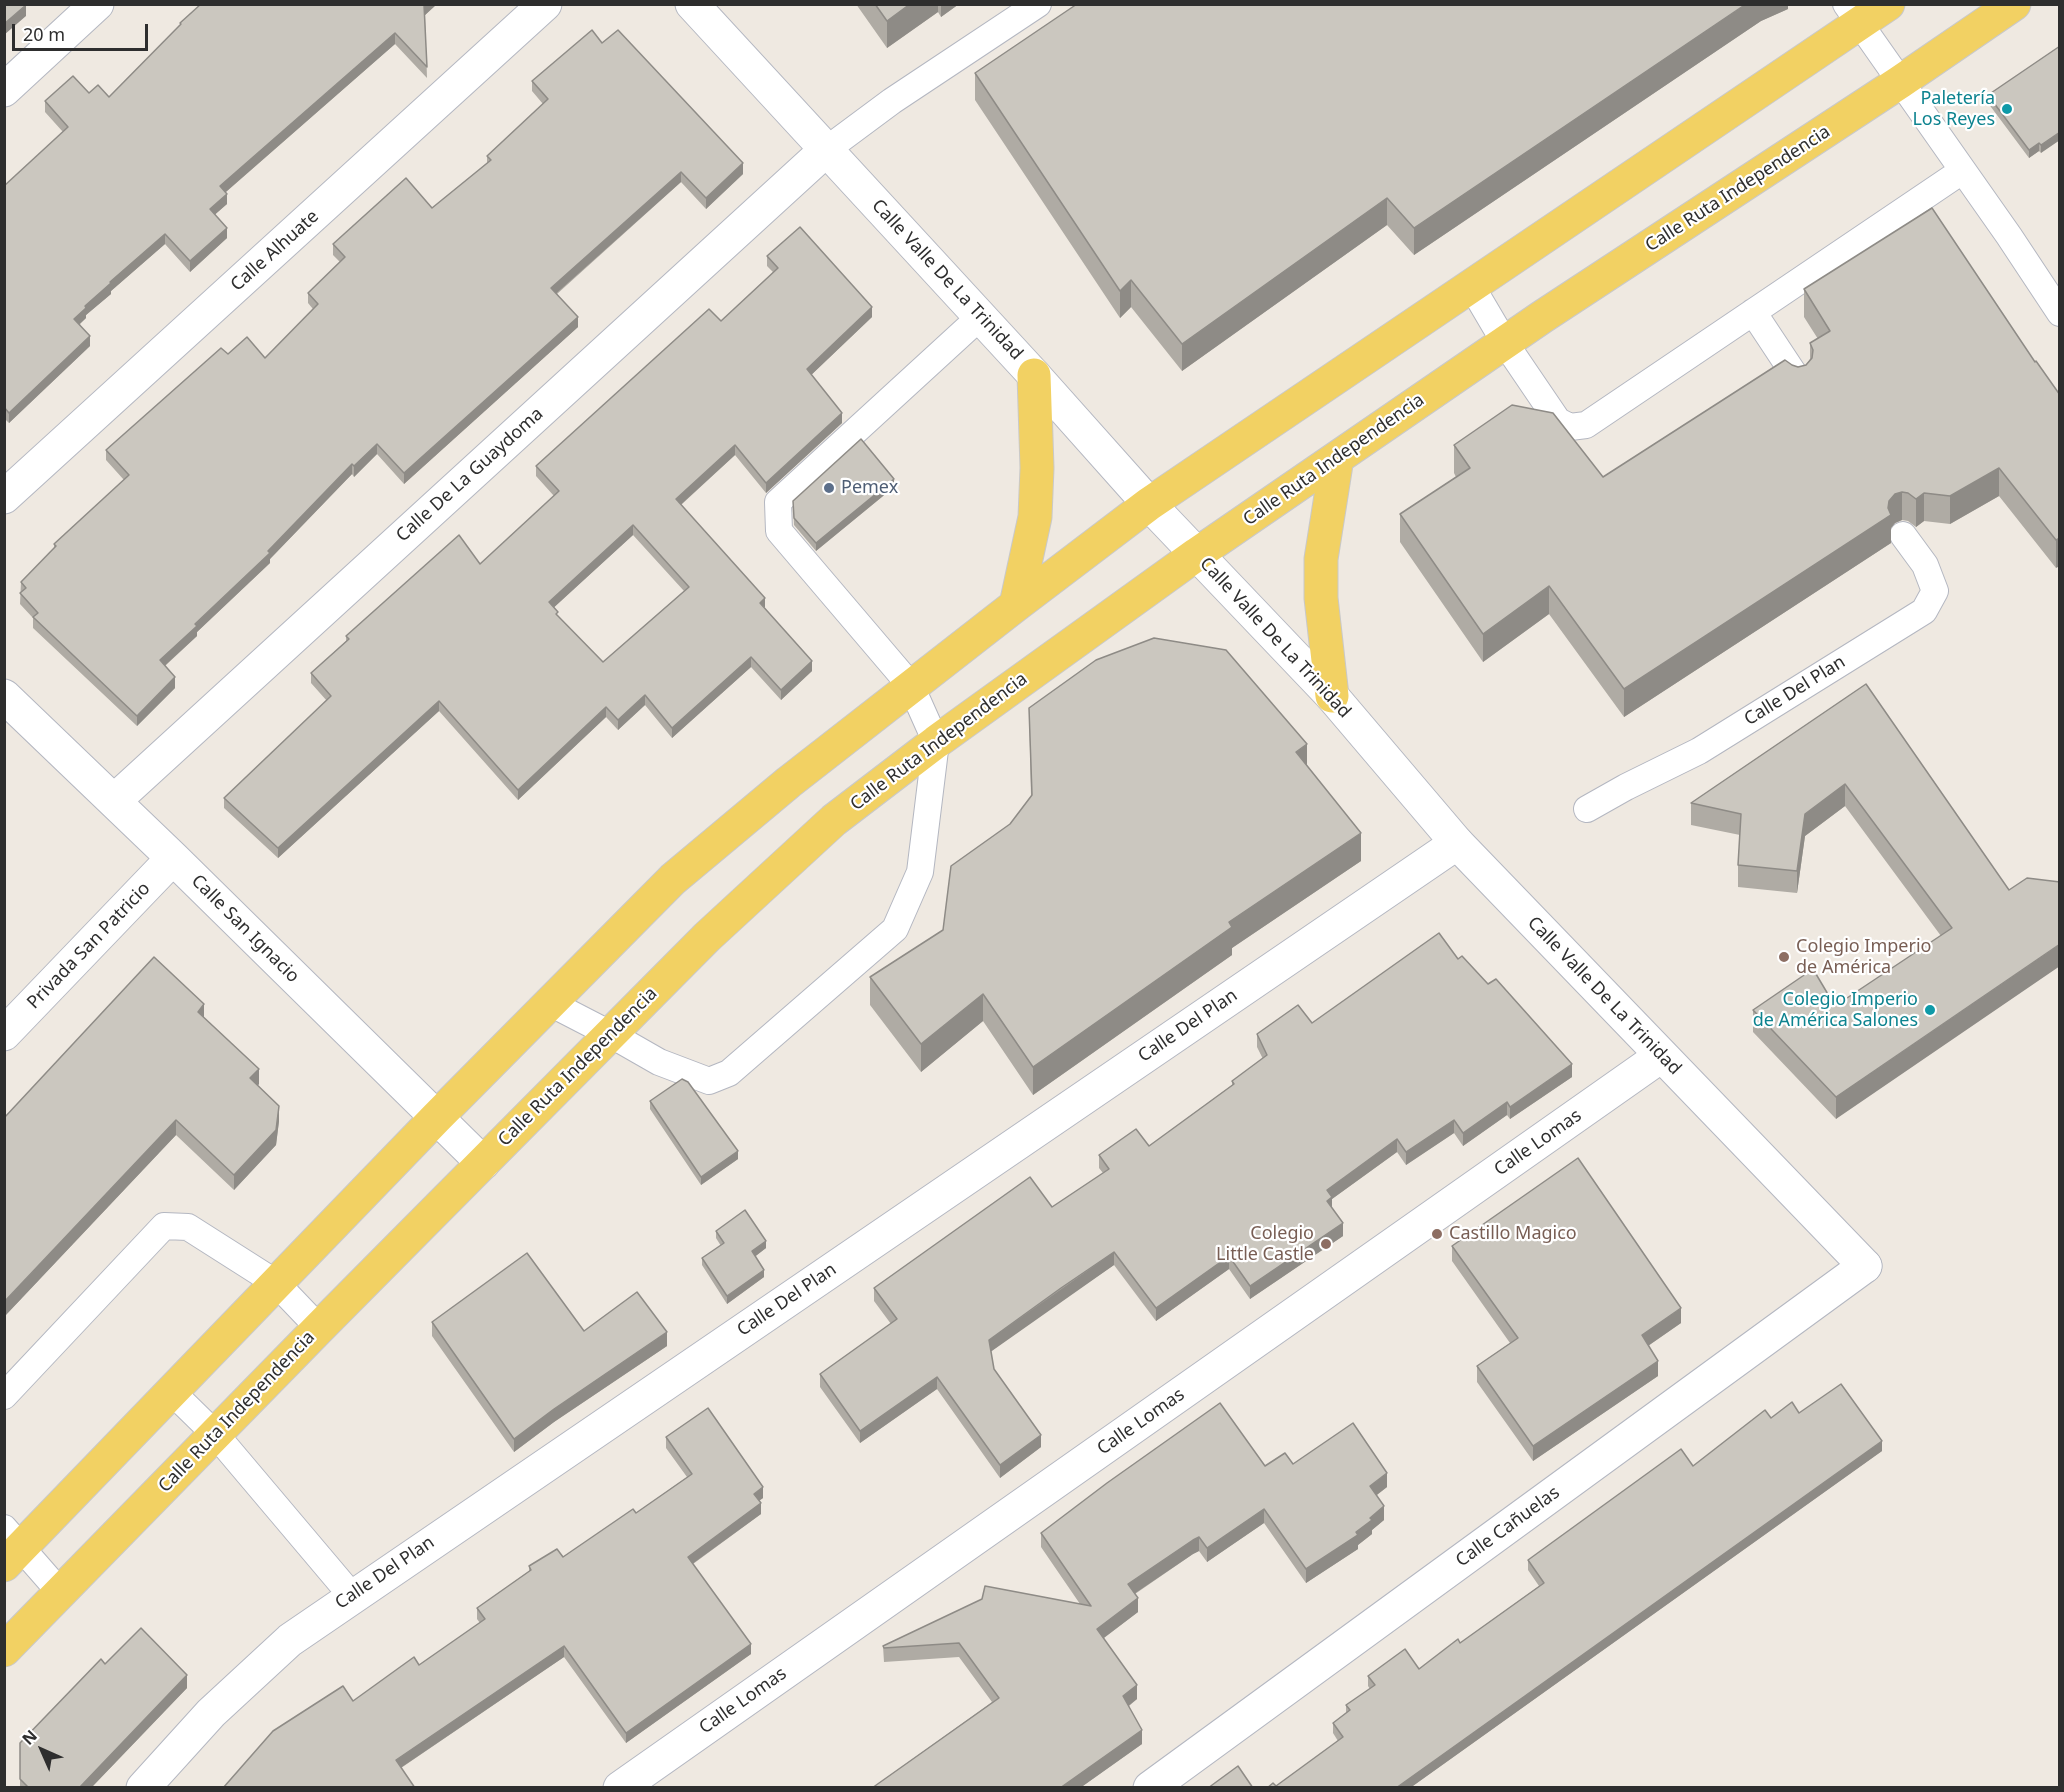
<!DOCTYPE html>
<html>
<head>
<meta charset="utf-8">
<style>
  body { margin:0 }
  #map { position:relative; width:2064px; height:1792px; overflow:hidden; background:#efe9e1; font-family:"Noto Sans",sans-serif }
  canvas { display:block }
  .frame { position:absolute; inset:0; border:6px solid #2e2e2e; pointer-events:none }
  .north { position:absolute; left:12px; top:1720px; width:60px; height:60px; -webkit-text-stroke:4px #fff; paint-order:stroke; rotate:315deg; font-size:16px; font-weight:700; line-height:24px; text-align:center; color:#2e2e2e }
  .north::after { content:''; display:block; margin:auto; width:21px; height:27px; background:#2e2e2e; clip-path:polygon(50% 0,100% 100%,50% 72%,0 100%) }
  .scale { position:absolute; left:12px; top:24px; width:136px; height:27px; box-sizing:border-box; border:3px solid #2e2e2e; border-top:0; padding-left:8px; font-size:18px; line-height:21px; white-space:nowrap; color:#2e2e2e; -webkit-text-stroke:4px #fff; paint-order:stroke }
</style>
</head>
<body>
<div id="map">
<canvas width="2064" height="1792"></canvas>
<div class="frame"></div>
<div class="north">N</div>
<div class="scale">20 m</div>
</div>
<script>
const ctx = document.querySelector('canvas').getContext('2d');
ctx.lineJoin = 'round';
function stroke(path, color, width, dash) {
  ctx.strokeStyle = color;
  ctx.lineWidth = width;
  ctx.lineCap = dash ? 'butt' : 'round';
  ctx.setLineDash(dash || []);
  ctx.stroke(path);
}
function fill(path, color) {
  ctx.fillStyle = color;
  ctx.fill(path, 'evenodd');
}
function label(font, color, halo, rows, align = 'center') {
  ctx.font = font + ' "Noto Sans",sans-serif';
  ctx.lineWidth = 4.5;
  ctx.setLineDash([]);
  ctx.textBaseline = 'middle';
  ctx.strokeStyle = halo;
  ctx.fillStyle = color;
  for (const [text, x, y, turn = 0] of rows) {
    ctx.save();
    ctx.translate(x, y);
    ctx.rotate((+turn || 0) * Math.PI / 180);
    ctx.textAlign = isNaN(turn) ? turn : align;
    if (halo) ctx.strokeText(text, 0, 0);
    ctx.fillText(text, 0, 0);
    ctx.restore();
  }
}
const service = new Path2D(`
  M 1846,4 L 2009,236 L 2060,313
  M 826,150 L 892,101 L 1038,4
  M 1472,287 L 1505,343 L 1558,421 L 1570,427 L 1586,425 L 1962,171
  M 1753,312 L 1798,380
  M 1587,809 L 1626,787 L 1699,751 L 1924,611 L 1935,591 L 1925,565 L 1903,535
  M 550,1003 L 610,1034 L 659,1062 L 709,1081 L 729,1073 L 895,929 L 920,872 L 936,742 L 911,686 L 779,531 L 778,502 L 981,316
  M 172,1392 L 216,1435 L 352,1596
  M 4,1396 L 164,1226 L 188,1227 L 276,1283 L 319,1328
  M 4,1528 L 60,1592`);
const minor = new Path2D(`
  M 4,90 L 97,4
  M 4,497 L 545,4
  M 4,696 L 173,858 L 483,1163
  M 114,801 L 826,150
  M 4,1034 L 173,858
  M 143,1788 L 211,1713 L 290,1640 L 1457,843
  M 620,1788 L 1661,1056
  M 1150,1788 L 1865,1266`);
const tertiary = new Path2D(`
  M 692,4 L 1034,375 L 1149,504 L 1332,696 L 1457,843 L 1865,1266`);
const primary = new Path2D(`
  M 1016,605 L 1035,517 L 1037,468 L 1034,375
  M 1332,696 L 1321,598 L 1321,559 L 1337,458
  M 4,1565 L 436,1118 L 673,879 L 789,782 L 1016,605 L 1149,504 L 1888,4
  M 4,1650 L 319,1328 L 707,937 L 834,820 L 936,742 L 1197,554 L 1542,317 L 1900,82 L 2014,4`);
stroke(service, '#b4b7c1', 28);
stroke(minor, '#b4b7c1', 35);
stroke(tertiary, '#b4b7c1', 35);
stroke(primary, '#c9c9c9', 35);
stroke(service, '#fff', 26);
stroke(minor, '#fff', 33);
stroke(tertiary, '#fff', 33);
stroke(primary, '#f2d163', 33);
fill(new Path2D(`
  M 437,4 L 425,15 L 427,78 L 395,44 L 226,192 L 227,204 L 215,214 L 227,238 L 190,272 L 165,244 L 111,291 L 111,294 L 86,315 L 86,318 L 80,324 L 90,346 L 9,423 L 4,418 L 4,186 L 63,132 L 45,112 L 45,101 L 89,93 L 109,97 L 180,25 L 180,23 Z
  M 856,4 L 959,4 L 941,17 L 938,12 L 887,48 Z
  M 1788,9 L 1761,21 L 1414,255 L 1387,225 L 1182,371 L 1131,307 L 1120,318 L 975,100 L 975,73 Z
  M 602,43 L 743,174 L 706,209 L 681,182 L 557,294 L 578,327 L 404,484 L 377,454 L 354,477 L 352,474 L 270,559 L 270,563 L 197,632 L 197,636 L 165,666 L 175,688 L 137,726 L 33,628 L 33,618 L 20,604 L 21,582 L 54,548 L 54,544 L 124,480 L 106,460 L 106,450 L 228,354 L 265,358 L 313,309 L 308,303 L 308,293 L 340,262 L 333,255 L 333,244 L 432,208 L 487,163 L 487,156 L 543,104 L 532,91 L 532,81 Z
  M 2060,46 L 2041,153 L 2039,151 L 2029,158 L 1988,103 L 1988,95 Z
  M 767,256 L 872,317 L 811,375 L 842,423 L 766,493 L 735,455 L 681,505 L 764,609 L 812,671 L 781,700 L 751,667 L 672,738 L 645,705 L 618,730 L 606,717 L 518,800 L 439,711 L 278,858 L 224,808 L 224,798 L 327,701 L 311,683 L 311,673 L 346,641 L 346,636 L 480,564 L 554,496 L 536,476 L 536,466 L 721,321 L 773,272 L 767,266 ZM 633,535 L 684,591 L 603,662 L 558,617 L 554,607 Z
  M 1804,289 L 2035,362 L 2060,395 L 2056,568 L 1999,496 L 1950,524 L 1924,521 L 1916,527 L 1908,521 L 1902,520 L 1895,523 L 1891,528 L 1891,543 L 1624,717 L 1549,614 L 1483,662 L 1400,542 L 1400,514 L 1456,477 L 1454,473 L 1454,445 L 1603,477 L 1792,365 L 1798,367 L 1806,365 L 1810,359 L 1810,343 L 1818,339 L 1804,317 Z
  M 894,487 L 816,551 L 794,525 L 793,501 Z
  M 1866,684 L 2009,890 L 1836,1119 L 1753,1032 L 1753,1010 L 1835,1006 L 1941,936 L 1845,806 L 1805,836 L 1797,893 L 1738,887 L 1738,865 L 1740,835 L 1691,825 L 1691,803 Z
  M 1029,708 L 1307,766 L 1361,861 L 1232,948 L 1232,955 L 1033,1095 L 983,1021 L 921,1072 L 870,1005 L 870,977 L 943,930 L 1010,824 L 1031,796 Z
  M 1458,959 L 1572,1077 L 1510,1119 L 1507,1115 L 1463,1146 L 1454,1133 L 1406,1165 L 1397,1152 L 1332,1199 L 1332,1208 L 1343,1236 L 1250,1299 L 1229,1269 L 1156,1321 L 1114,1265 L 1061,1301 L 991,1351 L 994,1369 L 1041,1447 L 1000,1478 L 937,1389 L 860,1443 L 820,1387 L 820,1374 L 891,1324 L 874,1301 L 874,1288 L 1052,1207 L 1103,1173 L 1099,1168 L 1099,1155 L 1149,1146 L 1232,1085 L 1232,1081 L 1263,1059 L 1257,1047 L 1257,1034 L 1312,1023 Z
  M 204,1018 L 259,1084 L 257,1086 L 279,1121 L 276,1145 L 234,1190 L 176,1135 L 4,1317 Z
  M 650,1101 L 738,1159 L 701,1185 L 650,1109 Z
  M 716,1231 L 766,1248 L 755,1256 L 764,1277 L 727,1304 L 702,1265 L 702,1258 L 721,1246 L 716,1238 Z
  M 1452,1246 L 1681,1323 L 1648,1346 L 1658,1376 L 1533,1461 L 1477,1382 L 1477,1366 L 1510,1343 L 1452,1261 Z
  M 432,1322 L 584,1331 L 667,1346 L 554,1422 L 514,1452 L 432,1336 Z
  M 1799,1413 L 1882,1451 L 1410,1788 L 1267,1788 L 1276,1786 L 1338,1741 L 1333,1733 L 1333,1723 L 1346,1713 L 1346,1705 L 1370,1689 L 1368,1686 L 1368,1676 L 1419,1669 L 1460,1643 L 1539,1586 L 1528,1570 L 1528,1560 L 1693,1466 L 1771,1418 Z
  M 666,1437 L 763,1498 L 759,1501 L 761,1514 L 693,1564 L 751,1654 L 626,1743 L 564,1657 L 401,1768 L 353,1701 L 419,1665 L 480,1623 L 477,1619 L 477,1608 L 529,1571 L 529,1566 L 563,1557 L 636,1513 L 687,1477 L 666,1448 Z
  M 1293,1464 L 1387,1487 L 1377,1495 L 1384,1520 L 1372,1530 L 1372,1534 L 1358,1545 L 1358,1549 L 1306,1583 L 1264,1523 L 1207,1562 L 1199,1551 L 1193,1554 L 1135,1594 L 1138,1612 L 1104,1638 L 1137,1699 L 1129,1706 L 1142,1744 L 1080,1788 L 872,1788 L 992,1702 L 959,1657 L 884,1662 L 883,1646 L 1080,1604 L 1041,1547 L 1041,1533 L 1265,1466 Z
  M 105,1664 L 187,1688 L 91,1788 L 20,1788 L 20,1743 Z`), '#afaba4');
fill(new Path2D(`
  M 425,4 L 437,4 L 424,16 L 424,5 Z
  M 910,4 L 938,4 L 938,12 L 887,48 L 887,21 Z
  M 941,4 L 959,4 L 941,17 Z
  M 1746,4 L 1788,4 L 1788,9 L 1761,21 L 1414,255 L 1414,228 Z
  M 26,5 L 26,16 L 4,35 L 4,24 Z
  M 395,33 L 395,44 L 220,197 L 220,186 Z
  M 2060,132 L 2060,140 L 2041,153 L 2041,145 Z
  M 2039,143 L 2039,151 L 2029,158 L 2029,150 Z
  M 743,163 L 743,174 L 706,209 L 706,198 Z
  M 681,172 L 681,182 L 551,298 L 551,288 Z
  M 227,194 L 227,204 L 210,219 L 210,209 Z
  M 1387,198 L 1387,225 L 1182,371 L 1182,344 Z
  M 227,228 L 227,238 L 190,272 L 190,261 Z
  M 165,234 L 165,244 L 111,291 L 111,294 L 86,315 L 86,318 L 74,329 L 74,319 L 85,306 L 110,282 Z
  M 1131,280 L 1131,307 L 1120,318 L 1120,291 Z
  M 872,307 L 872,317 L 807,379 L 807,369 Z
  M 578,317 L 578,327 L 404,484 L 404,473 Z
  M 90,336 L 90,346 L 9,423 L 9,413 Z
  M 842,413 L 842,423 L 766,493 L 766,483 Z
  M 377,444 L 377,454 L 354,477 L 354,466 Z
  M 735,445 L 735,455 L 676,509 L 676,499 Z
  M 352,464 L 352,474 L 270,559 L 270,563 L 197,632 L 197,636 L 160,670 L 160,660 L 268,551 Z
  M 1999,468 L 1999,496 L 1950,524 L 1950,496 Z
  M 894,479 L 894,487 L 816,551 L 816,543 Z
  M 1902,492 L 1902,520 L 1895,523 L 1891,528 L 1891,543 L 1624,717 L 1624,689 L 1889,501 L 1895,494 Z
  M 1924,493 L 1924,521 L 1916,527 L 1916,499 Z
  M 633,525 L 633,535 L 549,612 L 549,602 Z
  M 2060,538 L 2060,566 L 2056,568 L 2056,540 Z
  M 1549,586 L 1549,614 L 1483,662 L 1483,634 Z
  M 765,598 L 765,608 L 760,603 Z
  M 751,657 L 751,667 L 672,738 L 672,728 Z
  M 812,661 L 812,671 L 781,700 L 781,690 Z
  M 175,677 L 175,688 L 137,726 L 137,716 Z
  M 645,695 L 645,705 L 618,730 L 618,720 Z
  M 439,701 L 439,711 L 278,858 L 278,848 Z
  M 606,707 L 606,717 L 518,800 L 518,790 Z
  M 1307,744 L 1307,772 L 1296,752 Z
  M 1845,784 L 1845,806 L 1805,836 L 1797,893 L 1797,871 L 1805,814 Z
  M 1361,833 L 1361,861 L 1232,948 L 1232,955 L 1033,1095 L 1033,1067 L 1229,922 Z
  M 2060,944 L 2060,966 L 1836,1119 L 1836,1097 Z
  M 983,994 L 983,1021 L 921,1072 L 921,1044 Z
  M 204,1004 L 204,1019 L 198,1012 Z
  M 1572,1064 L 1572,1077 L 1510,1119 L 1510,1107 Z
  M 259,1069 L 259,1084 L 250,1094 L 250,1078 Z
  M 1507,1102 L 1507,1115 L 1463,1146 L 1463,1133 Z
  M 279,1106 L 279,1121 L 276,1145 L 234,1190 L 234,1175 Z
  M 176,1120 L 176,1135 L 4,1317 L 4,1302 Z
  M 1454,1120 L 1454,1133 L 1406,1165 L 1406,1152 Z
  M 1397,1139 L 1397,1152 L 1332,1199 L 1332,1209 L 1327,1213 L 1327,1190 Z
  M 738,1151 L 738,1159 L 701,1185 L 701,1177 Z
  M 1343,1223 L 1343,1236 L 1250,1299 L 1250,1286 Z
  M 766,1241 L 766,1248 L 752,1259 L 752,1251 Z
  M 1114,1252 L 1114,1265 L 989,1353 L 989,1340 Z
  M 1229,1256 L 1229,1269 L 1156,1321 L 1156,1308 Z
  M 764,1270 L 764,1277 L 727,1304 L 727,1296 Z
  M 1681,1308 L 1681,1323 L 1642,1350 L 1642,1335 Z
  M 667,1332 L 667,1346 L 554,1422 L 514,1452 L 514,1439 L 554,1409 Z
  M 1658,1361 L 1658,1376 L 1533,1461 L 1533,1446 Z
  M 937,1377 L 937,1389 L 860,1443 L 860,1431 Z
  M 1041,1435 L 1041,1447 L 1000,1478 L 1000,1465 Z
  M 1882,1441 L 1882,1451 L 1410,1788 L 1396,1788 Z
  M 1387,1473 L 1387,1487 L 1370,1500 L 1370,1486 Z
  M 763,1487 L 763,1498 L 754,1504 L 754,1494 Z
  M 761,1503 L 761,1514 L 688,1567 L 688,1557 Z
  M 1384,1506 L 1384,1520 L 1372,1530 L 1372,1534 L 1358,1545 L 1358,1549 L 1306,1583 L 1306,1569 L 1356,1532 L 1370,1518 Z
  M 1264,1509 L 1264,1523 L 1207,1562 L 1207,1548 Z
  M 1199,1537 L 1199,1551 L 1193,1554 L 1128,1598 L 1128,1584 L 1193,1540 Z
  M 1138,1598 L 1138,1612 L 1097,1643 L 1097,1629 Z
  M 751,1644 L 751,1654 L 626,1743 L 626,1733 Z
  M 564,1646 L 564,1657 L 396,1771 L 396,1760 Z
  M 187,1675 L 187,1688 L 91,1788 L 79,1788 Z
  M 1137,1685 L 1137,1699 L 1123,1710 L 1123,1696 Z
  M 1142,1730 L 1142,1744 L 1080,1788 L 1060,1788 Z`), '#8e8b86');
const building = new Path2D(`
  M 4,4 L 25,4 L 26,5 L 4,24 Z
  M 201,4 L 425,4 L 424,5 L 427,67 L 395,33 L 220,186 L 227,194 L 210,209 L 227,228 L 190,261 L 165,234 L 110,282 L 111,283 L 85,306 L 86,308 L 74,319 L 90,336 L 9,413 L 4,407 L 4,186 L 68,127 L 45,101 L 73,76 L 89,93 L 98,85 L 109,97 L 181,24 L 180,23 Z
  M 875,4 L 910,4 L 887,21 Z
  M 1077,4 L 1746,4 L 1414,228 L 1387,198 L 1182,344 L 1131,280 L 1120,291 L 975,73 Z
  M 592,30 L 602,43 L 618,30 L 743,163 L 706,198 L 681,172 L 551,288 L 578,317 L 404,473 L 377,444 L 354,466 L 352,464 L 268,551 L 270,553 L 195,624 L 197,626 L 160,660 L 175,677 L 137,716 L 33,617 L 38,613 L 20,593 L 26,588 L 21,582 L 56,546 L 54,544 L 129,475 L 106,450 L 221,348 L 228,354 L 247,337 L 265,358 L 318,304 L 308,293 L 345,257 L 333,244 L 406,178 L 432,208 L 491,160 L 487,156 L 548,99 L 532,81 Z
  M 2060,46 L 2060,132 L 2041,145 L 2039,143 L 2029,150 L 1988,95 Z
  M 1932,208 L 2035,362 L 2036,361 L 2060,395 L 2060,538 L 2056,540 L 1999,468 L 1950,496 L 1924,493 L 1916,499 L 1908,493 L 1902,492 L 1895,494 L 1889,501 L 1888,508 L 1891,515 L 1624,689 L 1549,586 L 1483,634 L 1400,514 L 1470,468 L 1454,445 L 1512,405 L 1553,413 L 1603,477 L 1785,360 L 1792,365 L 1798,367 L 1806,365 L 1812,358 L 1813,350 L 1810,343 L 1830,331 L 1804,289 Z
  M 800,227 L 872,307 L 807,369 L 842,413 L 766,483 L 735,445 L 676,499 L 765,598 L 760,603 L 812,661 L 781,690 L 751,657 L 672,728 L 645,695 L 618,720 L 606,707 L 518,790 L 439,701 L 278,848 L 224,798 L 331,696 L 311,673 L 349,639 L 346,636 L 459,535 L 480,564 L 559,491 L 536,466 L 709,309 L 721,321 L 778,268 L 767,256 ZM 633,525 L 689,587 L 603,662 L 556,614 L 558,612 L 549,602 Z
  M 861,439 L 894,479 L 816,543 L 794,518 L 793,501 Z
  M 1154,638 L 1226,650 L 1307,744 L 1296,752 L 1361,833 L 1229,922 L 1232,927 L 1033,1067 L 983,994 L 921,1044 L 870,977 L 943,930 L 951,866 L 1010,824 L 1032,795 L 1029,708 L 1096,660 Z
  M 1866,684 L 2009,890 L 2027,878 L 2060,882 L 2060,944 L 1836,1097 L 1753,1010 L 1813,969 L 1835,1006 L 1952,928 L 1845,784 L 1805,814 L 1797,871 L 1738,865 L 1741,814 L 1691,803 Z
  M 1439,933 L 1458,959 L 1462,956 L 1488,984 L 1496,979 L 1572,1064 L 1510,1107 L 1507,1102 L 1463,1133 L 1454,1120 L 1406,1152 L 1397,1139 L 1327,1190 L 1332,1197 L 1327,1201 L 1343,1223 L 1250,1286 L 1229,1256 L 1156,1308 L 1114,1252 L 1061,1288 L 989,1340 L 994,1369 L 1041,1435 L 1000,1465 L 937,1377 L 860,1431 L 820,1374 L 897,1319 L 874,1288 L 1030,1177 L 1052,1207 L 1109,1169 L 1099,1155 L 1136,1129 L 1149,1146 L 1234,1084 L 1232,1081 L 1267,1055 L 1257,1034 L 1298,1005 L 1312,1023 Z
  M 154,957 L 204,1004 L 198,1012 L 259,1069 L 250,1078 L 279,1106 L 276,1130 L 234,1175 L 176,1120 L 4,1302 L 4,1118 Z
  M 682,1079 L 688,1082 L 738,1151 L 701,1177 L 650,1101 Z
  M 1578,1158 L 1681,1308 L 1642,1335 L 1658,1361 L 1533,1446 L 1477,1366 L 1518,1338 L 1452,1246 Z
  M 745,1210 L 766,1241 L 752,1251 L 764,1270 L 727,1296 L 702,1258 L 724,1243 L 716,1231 Z
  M 527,1253 L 584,1331 L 637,1292 L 667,1332 L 554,1409 L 514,1439 L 432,1322 Z
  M 1841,1384 L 1882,1441 L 1396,1788 L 1267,1788 L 1273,1783 L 1276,1786 L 1343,1737 L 1333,1723 L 1350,1710 L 1346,1705 L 1375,1685 L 1368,1676 L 1405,1649 L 1419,1669 L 1458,1639 L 1460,1643 L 1544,1583 L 1528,1560 L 1681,1449 L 1693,1466 L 1765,1410 L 1771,1418 L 1792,1402 L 1799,1413 Z
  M 1220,1403 L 1265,1466 L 1285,1453 L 1293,1464 L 1353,1423 L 1387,1473 L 1370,1486 L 1384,1506 L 1370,1518 L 1372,1520 L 1356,1532 L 1358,1535 L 1306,1569 L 1264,1509 L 1207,1548 L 1199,1537 L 1193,1540 L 1128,1584 L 1138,1598 L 1097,1629 L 1137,1685 L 1123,1696 L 1142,1730 L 1060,1788 L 872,1788 L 999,1698 L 959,1643 L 884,1648 L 883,1646 L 982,1599 L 985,1586 L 1091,1606 L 1041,1533 L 1107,1483 Z
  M 708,1408 L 763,1487 L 754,1494 L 761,1503 L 688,1557 L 751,1644 L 626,1733 L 564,1646 L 396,1760 L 415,1788 L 223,1788 L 273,1731 L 343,1686 L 353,1701 L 414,1657 L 419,1665 L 485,1619 L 477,1608 L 531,1570 L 529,1566 L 557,1549 L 563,1557 L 633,1509 L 636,1513 L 692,1474 L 666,1437 Z
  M 141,1628 L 187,1675 L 79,1788 L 29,1788 L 20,1779 L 20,1743 L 101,1659 L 105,1664 Z
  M 1238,1766 L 1253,1788 L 1208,1788 Z`);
fill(building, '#cbc7bf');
stroke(building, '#8e8b86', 1.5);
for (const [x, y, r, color] of [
  [2007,109,6,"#0f9aa8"],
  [829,488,6,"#5c6f8a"],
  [1784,957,6,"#8d6e63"],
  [1930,1010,6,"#0f9aa8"],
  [1437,1234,6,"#8d6e63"],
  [1326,1244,6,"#8d6e63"]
]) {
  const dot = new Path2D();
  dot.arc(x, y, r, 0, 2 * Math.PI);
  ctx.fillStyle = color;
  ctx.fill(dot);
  stroke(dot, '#fff', 2);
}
label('18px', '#0d838f', '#fff', [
  ["Paletería",1995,99],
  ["Los Reyes",1995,120],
  ["Colegio Imperio",1918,1000],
  ["de América Salones",1918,1021]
], 'right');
label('18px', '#2e2e2e', '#fff', [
  ["Calle Ruta Independencia",1738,189,-33],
  ["Calle Alhuate",275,251,-42],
  ["Calle Valle De La Trinidad",947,280,47],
  ["Calle Ruta Independencia",1334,460,-35],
  ["Calle De La Guaydoma",470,475,-42],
  ["Calle Valle De La Trinidad",1275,638,47],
  ["Calle Del Plan",1795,691,-32],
  ["Calle Ruta Independencia",939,742,-37],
  ["Calle San Ignacio",245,929,45],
  ["Privada San Patricio",89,946,-46],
  ["Calle Valle De La Trinidad",1604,996,46],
  ["Calle Del Plan",1188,1026,-34],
  ["Calle Ruta Independencia",578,1067,-45],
  ["Calle Lomas",1538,1143,-35],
  ["Calle Del Plan",787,1300,-34],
  ["Calle Ruta Independencia",237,1412,-46],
  ["Calle Lomas",1141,1422,-35],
  ["Calle Cañuelas",1508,1527,-36],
  ["Calle Del Plan",385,1573,-34],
  ["Calle Lomas",743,1701,-35]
]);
label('18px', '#4e5e75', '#fff', [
  ["Pemex",841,488]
], 'left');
label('18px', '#785e54', '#fff', [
  ["Colegio Imperio",1796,947],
  ["de América",1796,968],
  ["Colegio",1314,1234,"right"],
  ["Little Castle",1314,1255,"right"],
  ["Castillo Magico",1449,1234]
], 'left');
</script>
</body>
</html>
